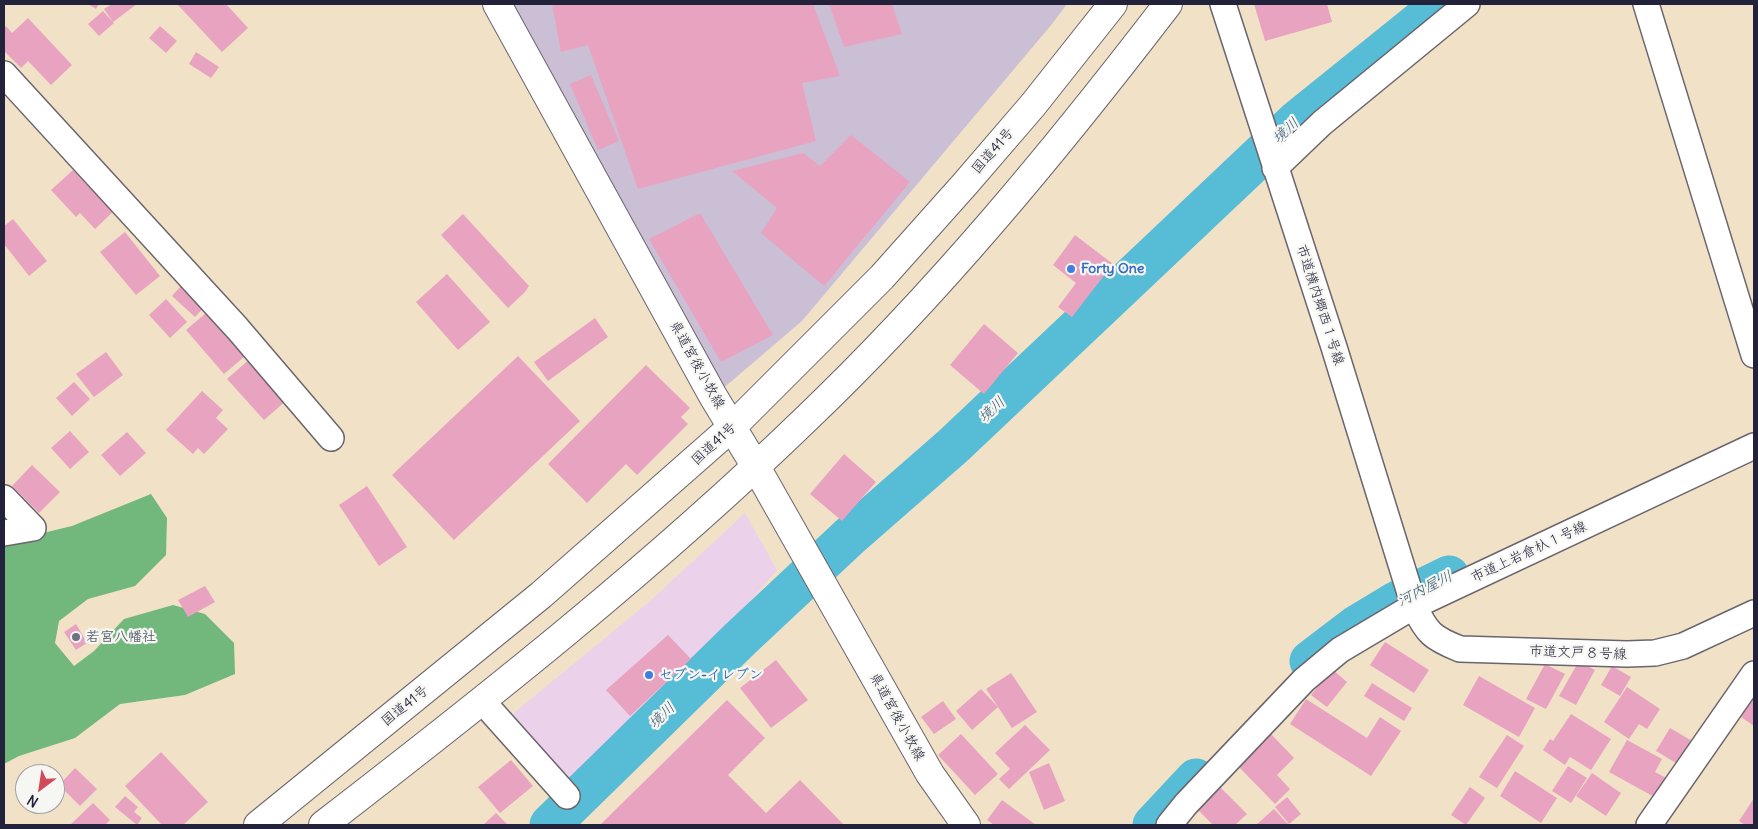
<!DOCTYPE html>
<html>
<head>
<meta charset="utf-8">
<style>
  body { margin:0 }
  #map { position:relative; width:1758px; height:829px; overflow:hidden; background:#f1e2c7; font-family:Delius,sans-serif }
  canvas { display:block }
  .frame { position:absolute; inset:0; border:5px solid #22223b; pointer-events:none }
  .north { position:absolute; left:15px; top:764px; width:50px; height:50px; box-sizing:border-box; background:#f6f6f2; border:1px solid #a1a1a9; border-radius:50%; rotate:211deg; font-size:14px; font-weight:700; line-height:20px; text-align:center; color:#22223b }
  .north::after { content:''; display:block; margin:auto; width:18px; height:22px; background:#d1495b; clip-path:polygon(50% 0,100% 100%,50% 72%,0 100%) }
</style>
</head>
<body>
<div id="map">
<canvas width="1758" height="829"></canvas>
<div class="frame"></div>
<div class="north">N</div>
</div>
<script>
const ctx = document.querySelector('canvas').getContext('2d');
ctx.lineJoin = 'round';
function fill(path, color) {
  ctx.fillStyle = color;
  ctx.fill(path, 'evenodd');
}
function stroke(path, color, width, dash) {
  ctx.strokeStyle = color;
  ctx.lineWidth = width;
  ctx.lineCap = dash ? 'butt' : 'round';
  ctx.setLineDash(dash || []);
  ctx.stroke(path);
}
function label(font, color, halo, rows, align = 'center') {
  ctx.font = font + ' Delius,"Klee One",sans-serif';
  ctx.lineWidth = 4.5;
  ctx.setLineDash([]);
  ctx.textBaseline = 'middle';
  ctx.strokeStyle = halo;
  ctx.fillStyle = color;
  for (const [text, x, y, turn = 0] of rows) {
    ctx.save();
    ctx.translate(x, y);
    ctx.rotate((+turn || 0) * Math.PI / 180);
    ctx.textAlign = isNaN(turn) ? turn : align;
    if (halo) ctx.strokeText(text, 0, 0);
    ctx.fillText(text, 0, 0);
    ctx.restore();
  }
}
fill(new Path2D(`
  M 745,513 L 777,570 L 690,670 L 564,783 L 505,720 L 649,602 Z`), '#ecd1ea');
fill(new Path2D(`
  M 505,4 L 1067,4 L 1052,24 L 802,321 L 720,391 Z`), '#cbbfd5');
fill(new Path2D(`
  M 151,494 L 167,518 L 166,555 L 135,586 L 88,599 L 59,621 L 55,643 L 74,666 L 94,651 L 124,619 L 173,605 L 205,614 L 234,643 L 235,674 L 185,695 L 120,704 L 75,738 L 19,756 L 4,764 L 4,544 L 14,540 L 72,526 Z`), '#72b77c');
stroke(new Path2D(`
  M 1310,661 L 1356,626 L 1394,603 L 1449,576
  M 550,825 L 740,639 L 850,536 L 953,446 L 1298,120 L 1442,4
  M 1153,825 L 1196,779`), '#57bcd6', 41);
fill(new Path2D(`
  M 88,4 L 99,4 L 96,9 Z
  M 112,4 L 137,4 L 113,22 L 104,9 Z
  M 177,4 L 226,4 L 248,28 L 222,52 Z
  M 552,4 L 813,4 L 840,76 L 802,83 L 816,141 L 638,189 L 588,45 L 561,52 Z
  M 829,4 L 892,4 L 902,34 L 844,47 Z
  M 1254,4 L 1327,4 L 1332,22 L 1265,41 Z
  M 103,11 L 114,23 L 99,36 L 88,24 Z
  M 28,18 L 72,65 L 51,85 L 28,61 L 21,68 L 4,51 L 4,28 L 6,26 L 12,33 Z
  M 160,26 L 177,41 L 166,53 L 149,38 Z
  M 196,52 L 219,67 L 211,78 L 189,64 Z
  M 591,75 L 619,141 L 598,150 L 570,84 Z
  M 851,135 L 910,182 L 824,286 L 761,233 L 777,208 L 732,171 L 803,153 L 820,166 Z
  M 73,170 L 105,204 L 112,197 L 120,205 L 95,229 L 80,213 L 76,217 L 51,190 Z
  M 700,213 L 773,335 L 721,362 L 649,239 Z
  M 463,214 L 529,286 L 525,292 L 508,308 L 441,235 Z
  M 13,219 L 47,261 L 29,276 L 4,244 L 4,226 Z
  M 125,232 L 160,276 L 136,295 L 100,252 Z
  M 1075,235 L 1113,264 L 1072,317 L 1058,307 L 1076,283 L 1053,265 Z
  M 447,274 L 490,322 L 458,350 L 416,302 Z
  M 187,279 L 210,301 L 195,317 L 172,296 Z
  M 166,299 L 187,322 L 170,338 L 149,315 Z
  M 213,307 L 251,351 L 224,374 L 186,330 Z
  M 595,318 L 608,337 L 548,381 L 534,362 Z
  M 984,324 L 1018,353 L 984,394 L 950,365 Z
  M 106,352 L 123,375 L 94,397 L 76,374 Z
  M 518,356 L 580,421 L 454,540 L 392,475 Z
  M 251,358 L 288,399 L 264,420 L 227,379 Z
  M 646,365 L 690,408 L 681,417 L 688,424 L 637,475 L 626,464 L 587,503 L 548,464 Z
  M 74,382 L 90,399 L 72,416 L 56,398 Z
  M 202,391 L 223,410 L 216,418 L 228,429 L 204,454 L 198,448 L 193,454 L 166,430 Z
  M 70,431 L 89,452 L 70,469 L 51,448 Z
  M 127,432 L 146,453 L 120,476 L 101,455 Z
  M 844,454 L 876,482 L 842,521 L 810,494 Z
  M 32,465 L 60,492 L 39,513 L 12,486 Z
  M 367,486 L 407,547 L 379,566 L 339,505 Z
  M 205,586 L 215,602 L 188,617 L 178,600 Z
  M 76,624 L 87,643 L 76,650 L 64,632 Z
  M 668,635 L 691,659 L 630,716 L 606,690 Z
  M 1385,642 L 1429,670 L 1414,693 L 1370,665 Z
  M 776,660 L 808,700 L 771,728 L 740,688 Z
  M 1579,661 L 1595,670 L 1576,705 L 1559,696 Z
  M 1545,664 L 1565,674 L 1546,709 L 1526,699 Z
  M 1612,666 L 1631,677 L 1620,696 L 1601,685 Z
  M 1332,669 L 1347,682 L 1327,707 L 1311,695 Z
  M 1011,673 L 1037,712 L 1012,728 L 986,689 Z
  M 1479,676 L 1535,708 L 1519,737 L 1463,705 Z
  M 1372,683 L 1412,708 L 1404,721 L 1364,696 Z
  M 1627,687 L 1660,709 L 1647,729 L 1639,724 L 1629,739 L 1604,722 Z
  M 981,689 L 998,707 L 972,730 L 956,711 Z
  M 1754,696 L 1754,726 L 1741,717 Z
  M 1306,699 L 1367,738 L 1380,717 L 1401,731 L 1371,776 L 1290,724 Z
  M 727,700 L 765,738 L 728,775 L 766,813 L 800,780 L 844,825 L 600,825 Z
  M 943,701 L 956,719 L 934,734 L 921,717 Z
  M 1571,714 L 1611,739 L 1591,770 L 1570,757 L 1565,765 L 1543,750 L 1550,739 L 1553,741 Z
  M 1025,725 L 1050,750 L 1009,789 L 999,779 L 1010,769 L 995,753 Z
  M 1670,728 L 1694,742 L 1681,766 L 1656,751 Z
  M 961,734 L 998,774 L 975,795 L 938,755 Z
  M 1271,734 L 1294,758 L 1277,775 L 1290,789 L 1275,804 L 1238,766 Z
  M 1507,735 L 1524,746 L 1497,788 L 1479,777 Z
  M 1627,740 L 1662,759 L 1655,772 L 1668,779 L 1658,799 L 1609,772 Z
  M 161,752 L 208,802 L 183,825 L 162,825 L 125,786 Z
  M 511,760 L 533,786 L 500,813 L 478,787 Z
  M 1049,763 L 1065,801 L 1044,810 L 1029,772 Z
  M 1568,766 L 1587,778 L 1571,803 L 1552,791 Z
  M 75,768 L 97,789 L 80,806 L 59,785 Z
  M 1515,771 L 1557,798 L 1541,823 L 1500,796 Z
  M 1592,773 L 1621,793 L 1606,816 L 1576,796 Z
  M 1219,786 L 1247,814 L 1235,825 L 1213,825 L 1196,808 Z
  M 1470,787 L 1485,798 L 1466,825 L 1451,815 Z
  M 125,796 L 138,807 L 134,812 L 142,818 L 137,825 L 115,807 Z
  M 1287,797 L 1301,814 L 1289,824 L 1275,807 Z
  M 1754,798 L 1754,825 L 1745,825 L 1739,821 Z
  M 1002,800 L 1036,825 L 994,825 L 987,820 Z
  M 93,803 L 110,820 L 105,825 L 70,825 Z
  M 1274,809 L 1289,825 L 1256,825 Z
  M 496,813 L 508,825 L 483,825 Z`), '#e8a3c1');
const minor = new Path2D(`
  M 1223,4 L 1333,344 L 1414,606 C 1427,633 1432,638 1460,649 L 1627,654 L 1655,653 L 1683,646 L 1754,613
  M 1646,4 L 1754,355
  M 4,74 L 237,328 L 331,438
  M 1275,168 L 1322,123 L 1467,4
  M 4,498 L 33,528
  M 4,533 L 33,528
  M 483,702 L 567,796
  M 1169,825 L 1186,804 L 1304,680 L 1340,650 L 1414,606 L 1754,446
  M 1649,825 L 1754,674`);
const major = new Path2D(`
  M 497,4 L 713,396 L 756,467 L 930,774 L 966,825`);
const highway = new Path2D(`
  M 258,825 L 541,595 L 732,427 L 882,277 L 965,184 L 1033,105 L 1113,4
  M 323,825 C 489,697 654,566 805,420 C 938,293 1056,150 1168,4`);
stroke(minor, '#6a656c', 28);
stroke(major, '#6a656c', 30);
stroke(highway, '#6a656c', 30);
stroke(minor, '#fff', 25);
stroke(major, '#fff', 28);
stroke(highway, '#fff', 28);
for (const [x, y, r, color] of [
  [1071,269,5,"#3f7fe0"],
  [76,637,5,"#6b7280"],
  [649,675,5,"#3f7fe0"]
]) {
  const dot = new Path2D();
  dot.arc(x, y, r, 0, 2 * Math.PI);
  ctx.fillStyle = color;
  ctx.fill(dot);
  stroke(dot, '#f6f6f2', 2);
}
label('14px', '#22223b', '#f6f6f2', [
  ["国道41号",993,151,-49],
  ["市道横内郷西１号線",1320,305,72],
  ["県道宮後小牧線",697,365,61],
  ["国道41号",714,444,-43],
  ["市道上岩倉杁１号線",1529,552,-25],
  ["市道文戸８号線",1578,653,2],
  ["国道41号",405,706,-39],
  ["県道宮後小牧線",897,717,61]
]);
label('bold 14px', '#366cbe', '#f6f6f2', [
  ["Forty One",1081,269],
  ["セブン-イレブン",659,675]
], 'left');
label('bold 14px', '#5b616d', '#f6f6f2', [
  ["若宮八幡社",86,637]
], 'left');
label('italic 15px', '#355871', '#f6f6f2', [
  ["境川",1286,131,-43],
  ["境川",992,410,-43],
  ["河内屋川",1425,589,-27],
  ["境川",662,716,-44]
]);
</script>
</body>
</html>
